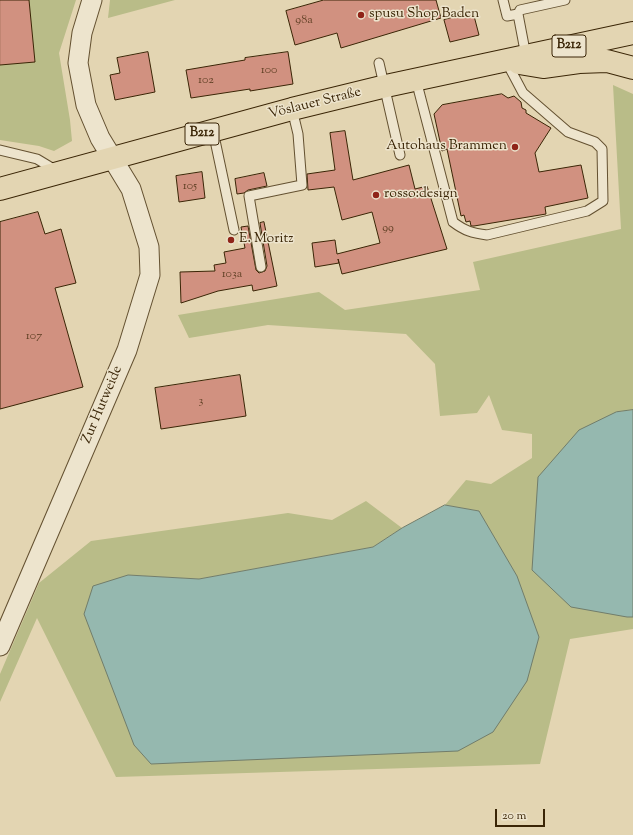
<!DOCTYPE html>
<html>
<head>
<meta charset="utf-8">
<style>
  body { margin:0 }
  #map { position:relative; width:633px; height:835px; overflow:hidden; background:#e3d5b2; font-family:"Sorts Mill Goudy",serif }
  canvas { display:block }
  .scale { position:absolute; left:495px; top:809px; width:50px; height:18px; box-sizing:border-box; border:2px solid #3a2506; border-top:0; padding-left:5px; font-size:12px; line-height:14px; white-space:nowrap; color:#3a2506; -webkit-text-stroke:3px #ede4cd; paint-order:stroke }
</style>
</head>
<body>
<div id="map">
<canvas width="633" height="835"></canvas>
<div class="scale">20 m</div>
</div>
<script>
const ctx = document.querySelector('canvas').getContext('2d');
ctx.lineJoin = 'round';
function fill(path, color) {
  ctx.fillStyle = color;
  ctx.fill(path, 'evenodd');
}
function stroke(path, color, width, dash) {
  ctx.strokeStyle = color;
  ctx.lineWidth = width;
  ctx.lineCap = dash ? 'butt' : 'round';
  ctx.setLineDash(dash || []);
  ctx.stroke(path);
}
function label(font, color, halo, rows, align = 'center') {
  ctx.font = font + ' "Sorts Mill Goudy",serif';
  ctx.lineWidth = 3;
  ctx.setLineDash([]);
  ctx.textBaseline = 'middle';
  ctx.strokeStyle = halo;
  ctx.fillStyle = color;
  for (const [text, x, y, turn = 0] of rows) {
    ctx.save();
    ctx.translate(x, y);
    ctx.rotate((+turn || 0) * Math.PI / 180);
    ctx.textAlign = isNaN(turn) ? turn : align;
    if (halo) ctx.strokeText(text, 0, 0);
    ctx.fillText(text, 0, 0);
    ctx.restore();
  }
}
fill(new Path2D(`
  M 0,0 L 76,0 L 59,53 L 70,120 L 72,141 L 54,151 L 39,146 L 0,140 Z
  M 110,0 L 175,0 L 108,18 Z
  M 613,85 L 633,94 L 633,410 L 616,412 L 627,617 L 633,617 L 633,629 L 570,639 L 540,764 L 116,777 L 37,618 L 0,702 L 0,674 L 39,583 L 91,541 L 288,513 L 332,520 L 366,501 L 402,528 L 373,547 L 199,579 L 128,575 L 134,745 L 479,511 L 445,505 L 466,480 L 491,484 L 532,458 L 532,434 L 502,430 L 489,395 L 477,413 L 440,416 L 435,364 L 406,334 L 268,325 L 189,338 L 178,315 L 319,292 L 345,310 L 480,290 L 473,262 L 621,229 Z`), '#b9bc88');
const water = new Path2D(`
  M 633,410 L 633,617 L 627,617 L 571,607 L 532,570 L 538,477 L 579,430 L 616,412 Z
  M 445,505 L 479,511 L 517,576 L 539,637 L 527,681 L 493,732 L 458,751 L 151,764 L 134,745 L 84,614 L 93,586 L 128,575 L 199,579 L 373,547 L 402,528 Z`);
fill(water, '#95b8af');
stroke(water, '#717d6b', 1);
const building = new Path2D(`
  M 0,0 L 29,0 L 35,62 L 0,65 Z
  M 324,0 L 436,0 L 441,18 L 341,48 L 337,33 L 295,45 L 286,11 Z
  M 473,12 L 479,35 L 450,42 L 444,20 Z
  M 148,52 L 155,92 L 115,100 L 110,75 L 120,73 L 117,58 Z
  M 288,52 L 293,84 L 250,91 L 250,89 L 191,98 L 186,70 L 245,60 L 245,58 Z
  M 502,94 L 508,98 L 514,96 L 521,102 L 522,108 L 526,110 L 526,113 L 551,128 L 535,153 L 539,172 L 581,165 L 588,198 L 545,207 L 546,214 L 474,226 L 471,226 L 470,221 L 466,222 L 464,215 L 461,216 L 447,149 L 442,151 L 434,114 L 442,105 Z
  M 345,131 L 353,180 L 409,165 L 415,189 L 427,186 L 447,249 L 342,274 L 338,259 L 339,263 L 315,267 L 312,243 L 335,240 L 337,254 L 380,243 L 372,212 L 342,220 L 334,187 L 308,190 L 307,174 L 335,170 L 330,133 Z
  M 202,172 L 205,198 L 179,202 L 176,176 Z
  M 264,173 L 267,186 L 248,190 L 244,193 L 237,194 L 235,179 Z
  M 38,212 L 45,234 L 61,229 L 76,283 L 55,288 L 83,387 L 0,409 L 0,222 Z
  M 264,222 L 277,286 L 253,291 L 252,285 L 218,291 L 181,303 L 180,272 L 215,271 L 214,265 L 226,263 L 224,252 L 245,248 L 241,227 L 248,226 L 256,270 L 259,273 L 265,271 L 267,266 L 260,223 Z
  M 240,375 L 246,416 L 161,429 L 155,388 Z`);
fill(building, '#d19180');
stroke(building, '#3a2506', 1);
const lane = new Path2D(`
  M 503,0 L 507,16 L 518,14
  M 526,56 L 518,14 L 520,10 L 565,0
  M 379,63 L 400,155
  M 416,80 L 453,222 C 465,231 472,233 487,235 L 587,211 L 603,201 L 602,149 L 595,142 L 568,132 L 523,93 L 506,61
  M 213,131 L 234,230
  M 0,150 L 37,159 L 57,171
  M 261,267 L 249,196 L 302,185 L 298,134 L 292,109`);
const street = new Path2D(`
  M 0,646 L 127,350 L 150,275 L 149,247 L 131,189 L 100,138 L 86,105 L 78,63 L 82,33 L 92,0`);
const primary = new Path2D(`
  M 519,63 L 543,67 L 579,62 L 607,61 L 633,68
  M 0,189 L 292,109 L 386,86 L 633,33`);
stroke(lane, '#645131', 11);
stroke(street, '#645131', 21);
stroke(primary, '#3a2506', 24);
stroke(lane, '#ede4cd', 9);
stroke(street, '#ede4cd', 19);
stroke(primary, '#e3d5b2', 22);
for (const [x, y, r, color] of [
  [361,15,4,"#8f2418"],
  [515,147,4,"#8f2418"],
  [376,195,4,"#8f2418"],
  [231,240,4,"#8f2418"]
]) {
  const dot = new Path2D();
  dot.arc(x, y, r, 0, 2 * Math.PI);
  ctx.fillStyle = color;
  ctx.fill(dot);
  stroke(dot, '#ede4cd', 1.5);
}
label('12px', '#604024', null, [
  ["98a",304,21],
  ["100",269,71],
  ["102",206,81],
  ["105",190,187],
  ["99",388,229],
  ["103a",232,275],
  ["107",34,337],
  ["3",201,402]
]);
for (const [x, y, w] of [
  [569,46,34],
  [202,134,34]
]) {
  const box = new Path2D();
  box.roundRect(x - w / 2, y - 11, w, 22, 3);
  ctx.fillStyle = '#ede4cd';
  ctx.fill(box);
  stroke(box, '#3a2506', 1);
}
label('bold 13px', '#3a2506', null, [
  ["B212",569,46],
  ["B212",202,134]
]);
label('14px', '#3a2506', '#ede4cd', [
  ["spusu Shop Baden",369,15],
  ["Autohaus Brammen",507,147,"right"],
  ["rosso:design",384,195],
  ["E. Moritz",239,240]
], 'left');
label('14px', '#3a2506', '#ede4cd', [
  ["Vöslauer Straße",315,104,-14],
  ["Zur Hutweide",103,405,-67]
]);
</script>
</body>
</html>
